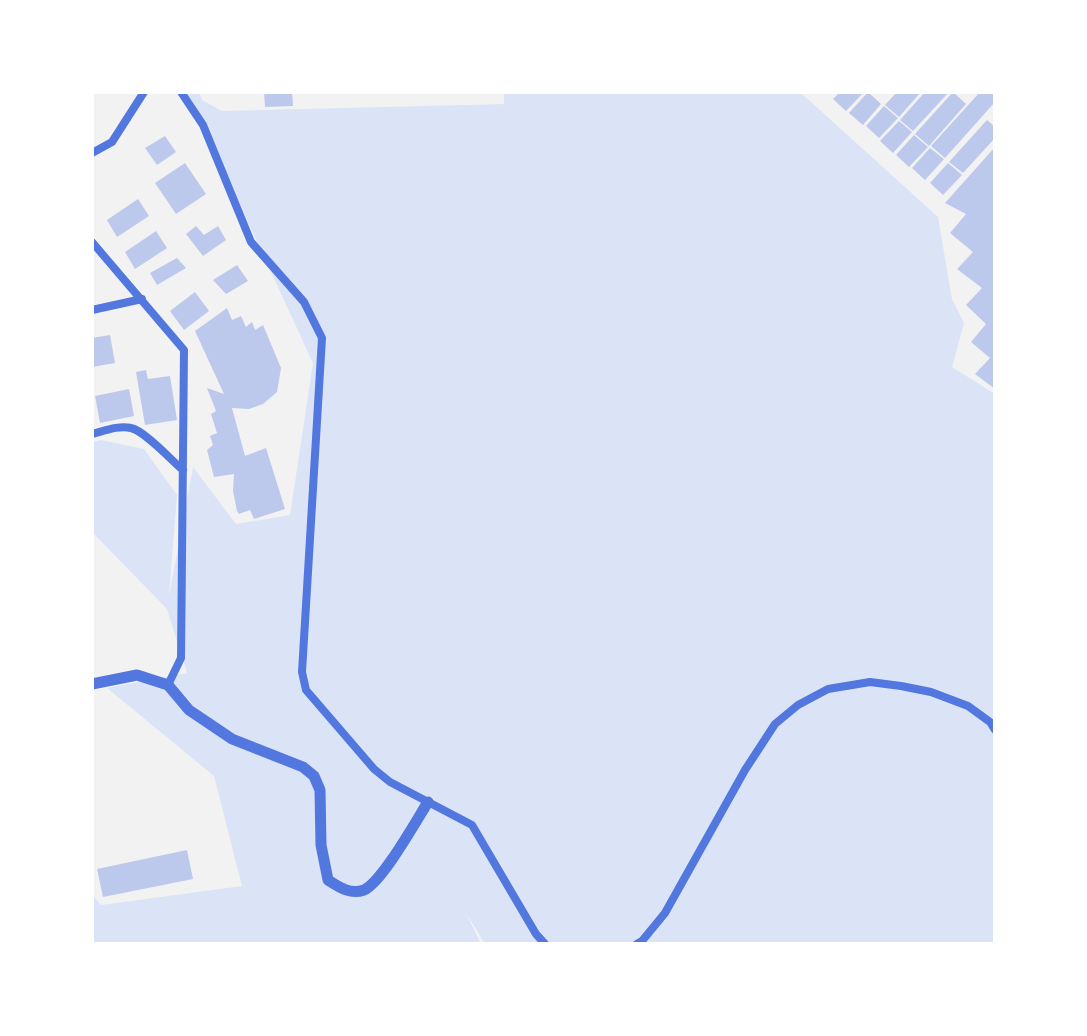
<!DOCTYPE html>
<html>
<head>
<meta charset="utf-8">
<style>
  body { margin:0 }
  #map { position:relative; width:1087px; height:1036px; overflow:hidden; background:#f2f2f2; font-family:"Times New Roman",serif }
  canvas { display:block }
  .frame { position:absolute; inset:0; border:94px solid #fff; pointer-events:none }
</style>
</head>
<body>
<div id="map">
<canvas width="1087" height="1036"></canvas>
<div class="frame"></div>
</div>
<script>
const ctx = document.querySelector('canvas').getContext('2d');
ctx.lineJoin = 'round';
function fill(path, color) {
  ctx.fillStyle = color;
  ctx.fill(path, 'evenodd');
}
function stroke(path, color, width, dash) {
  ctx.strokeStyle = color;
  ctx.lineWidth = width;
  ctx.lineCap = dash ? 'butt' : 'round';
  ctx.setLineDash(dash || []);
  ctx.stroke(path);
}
fill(new Path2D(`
  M 181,92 L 199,92 L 202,100 L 222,111 L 504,104 L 504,92 L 800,92 L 938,217 L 952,299 L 964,323 L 952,367 L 995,394 L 995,944 L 485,944 L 466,913 L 481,944 L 92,944 L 92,894 L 101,905 L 242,886 L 214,776 L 107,688 L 187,673 L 167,609 L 92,532 L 92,442 L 101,440 L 144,449 L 177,495 L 169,596 L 193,467 L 236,524 L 290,515 L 313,363 L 203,125 Z`), '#dbe4f7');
fill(new Path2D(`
  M 264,92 L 292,92 L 293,106 L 265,107 Z
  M 840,92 L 864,92 L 846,111 L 833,99 Z
  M 868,92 L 881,104 L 863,125 L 849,113 Z
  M 897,92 L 921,92 L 899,117 L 885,105 Z
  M 925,92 L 949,92 L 913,131 L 900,120 Z
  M 953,92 L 966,104 L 929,146 L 915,134 Z
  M 980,92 L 995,92 L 995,102 L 945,158 L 931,146 Z
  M 884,106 L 898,118 L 879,138 L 866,126 Z
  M 987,120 L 995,127 L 995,138 L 963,173 L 949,162 Z
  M 899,121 L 912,132 L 893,153 L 880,141 Z
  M 914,135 L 928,147 L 909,167 L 896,155 Z
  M 165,136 L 176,152 L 157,165 L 145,148 Z
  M 995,147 L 995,389 L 975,374 L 990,358 L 971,342 L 986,324 L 966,305 L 982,288 L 957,269 L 973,252 L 950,233 L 966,214 L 945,203 Z
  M 930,148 L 944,159 L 925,180 L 912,168 Z
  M 185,163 L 206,194 L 176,214 L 155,183 Z
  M 948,163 L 962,175 L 943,195 L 930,183 Z
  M 138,199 L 149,216 L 117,237 L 107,220 Z
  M 196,226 L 204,235 L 218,226 L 226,240 L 203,256 L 186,234 Z
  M 156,231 L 167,248 L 135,269 L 125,252 Z
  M 177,258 L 186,268 L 157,285 L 150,273 Z
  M 237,265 L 248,281 L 226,294 L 213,280 Z
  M 195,292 L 209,311 L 184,330 L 170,311 Z
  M 227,308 L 232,320 L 241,316 L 246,327 L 252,322 L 255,330 L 263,325 L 281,368 L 277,392 L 263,404 L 249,409 L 232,408 L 245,456 L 266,448 L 285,509 L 254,519 L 250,510 L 239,514 L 237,511 L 233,491 L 234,474 L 214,477 L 207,450 L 213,445 L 210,436 L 217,433 L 211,414 L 216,411 L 207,388 L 224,394 L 195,331 Z
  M 110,335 L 115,363 L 92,367 L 92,338 Z
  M 146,370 L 148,379 L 170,376 L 177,420 L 145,425 L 136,372 Z
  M 129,389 L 134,416 L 100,423 L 95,396 Z
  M 187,850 L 193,879 L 103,897 L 97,869 Z`), '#bdc9ec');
stroke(new Path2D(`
  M 181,92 L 203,125 L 251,242 L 304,302 L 322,338 L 302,672 L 306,690 L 374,769 L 390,782 L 472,825 L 536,934 L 545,944
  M 92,153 L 112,142 L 144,92
  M 92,242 L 184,350 L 181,658 L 168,685
  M 92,310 L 142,299
  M 92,434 C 104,431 119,425 131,428 C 145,431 171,460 183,470
  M 637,944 L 642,941 L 665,913 L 745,770 L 775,724 L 798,705 L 828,689 L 870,682 L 901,686 L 931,692 L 968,706 L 990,722 L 995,730`), '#5277de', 8);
stroke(new Path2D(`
  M 92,684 L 137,675 L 168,685 L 189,710 L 232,739 L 303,767 L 314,776 L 320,790 L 321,845 L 328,880 C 339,887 350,895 364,890 C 382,882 416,821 428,802`), '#5277de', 11);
</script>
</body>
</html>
